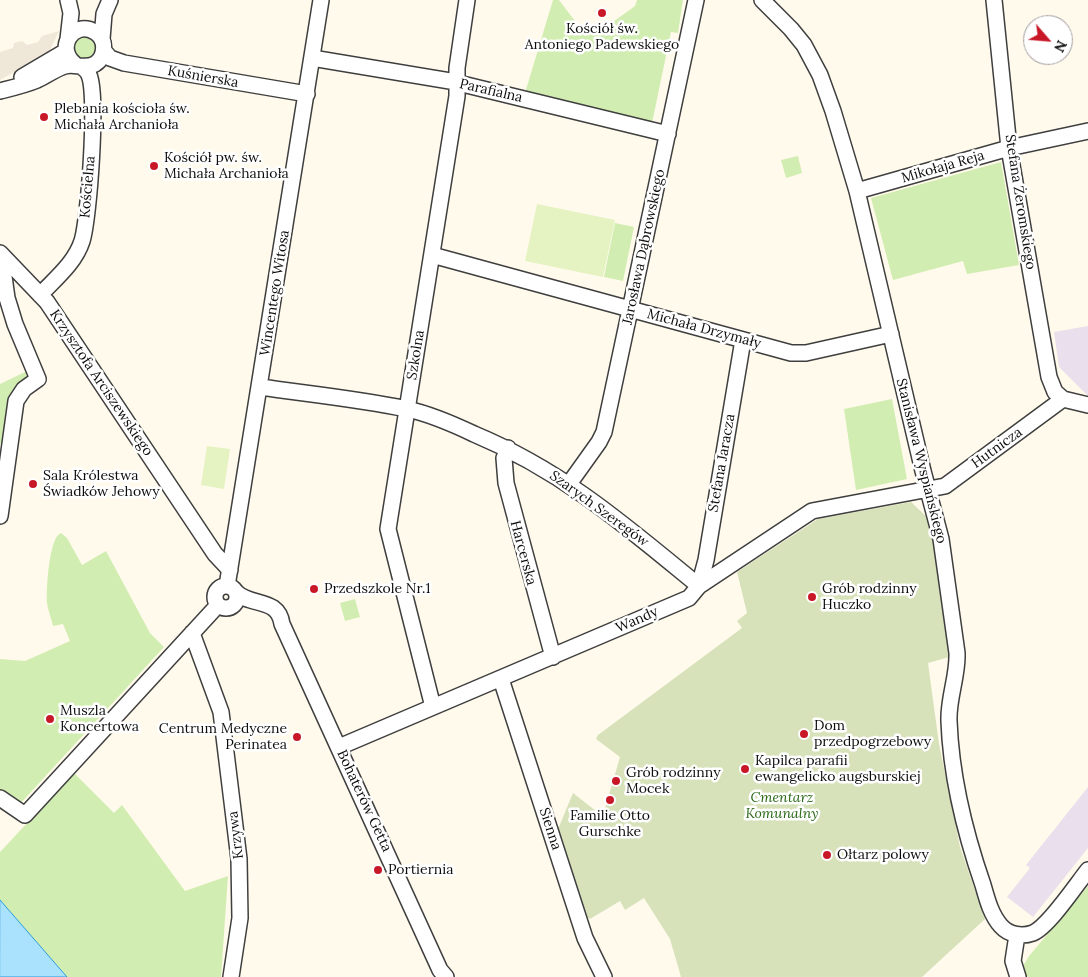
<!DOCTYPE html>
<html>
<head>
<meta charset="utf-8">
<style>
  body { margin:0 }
  #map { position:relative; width:1088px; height:977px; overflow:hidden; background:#fffaeb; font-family:Lora,serif }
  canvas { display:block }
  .north { position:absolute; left:1023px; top:15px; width:50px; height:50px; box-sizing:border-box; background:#fff; border:1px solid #9e9e9e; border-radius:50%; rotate:117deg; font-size:14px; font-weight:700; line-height:20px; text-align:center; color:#0c0c0c }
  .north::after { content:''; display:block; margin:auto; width:18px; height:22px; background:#c81828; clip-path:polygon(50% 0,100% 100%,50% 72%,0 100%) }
</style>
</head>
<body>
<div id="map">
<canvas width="1088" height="977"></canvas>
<div class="north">N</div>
</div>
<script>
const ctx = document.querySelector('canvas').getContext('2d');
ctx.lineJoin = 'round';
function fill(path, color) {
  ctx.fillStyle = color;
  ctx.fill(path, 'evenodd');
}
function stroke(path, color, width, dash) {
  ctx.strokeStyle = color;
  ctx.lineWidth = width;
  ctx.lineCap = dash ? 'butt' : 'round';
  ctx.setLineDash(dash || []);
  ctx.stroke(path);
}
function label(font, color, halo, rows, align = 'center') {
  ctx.font = font + ' Lora,serif';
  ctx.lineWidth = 5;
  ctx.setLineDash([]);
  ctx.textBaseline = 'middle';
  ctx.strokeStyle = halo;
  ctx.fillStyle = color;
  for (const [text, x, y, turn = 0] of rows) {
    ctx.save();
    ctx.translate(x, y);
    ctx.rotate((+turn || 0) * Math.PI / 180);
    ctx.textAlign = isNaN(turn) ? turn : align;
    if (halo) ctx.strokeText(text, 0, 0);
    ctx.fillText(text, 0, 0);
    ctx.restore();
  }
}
fill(new Path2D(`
  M 1088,326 L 1088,396 L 1059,367 L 1054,332 Z
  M 1088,787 L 1088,848 L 1033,917 L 1007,897 L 1030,868 L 1026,865 Z`), '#eadfec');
fill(new Path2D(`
  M 553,0 L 559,0 L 578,25 L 599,32 L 635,6 L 637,0 L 683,0 L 678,33 L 671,32 L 652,123 L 525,93 Z
  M73 48a12 12 0 1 1 24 0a12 12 0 1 1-24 0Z
  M 798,156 L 802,173 L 786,178 L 781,160 Z
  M 1001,162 L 1019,265 L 967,274 L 963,261 L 893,280 L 871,198 Z
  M 615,223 L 634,227 L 623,281 L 604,277 Z
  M 27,371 L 29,372 L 17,391 L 5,440 L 0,444 L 0,384 Z
  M 892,399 L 907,479 L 856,490 L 844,409 Z
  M 61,533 L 67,538 L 82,565 L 106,551 L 150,633 L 164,647 L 19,805 L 0,794 L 0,659 L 25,661 L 70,641 L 63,624 L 53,626 C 51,618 48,610 47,603 C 46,590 49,537 61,533 Z
  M 355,599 L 360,617 L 345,621 L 340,603 Z
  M 74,773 L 114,813 L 122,805 L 185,891 L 228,876 L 221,977 L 67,977 L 0,900 L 0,852 Z
  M 1088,886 L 1088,977 L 1028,977 L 1023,972 L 1023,966 L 1029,956 Z`), '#d2edb1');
fill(new Path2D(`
  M 911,502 L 930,520 L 949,657 L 928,663 L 939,744 L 960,847 L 985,919 L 922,977 L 681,977 L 670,939 L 644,898 L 625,910 L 620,901 L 590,919 L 582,914 L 556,834 L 573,793 L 601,815 L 604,812 L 620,757 L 596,739 L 598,735 L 742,628 L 737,621 L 747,613 L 737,572 L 818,519 Z`), '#d7e2ba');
fill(new Path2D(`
  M 537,204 L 615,220 L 603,277 L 525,261 Z
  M 207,446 L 230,449 L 224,489 L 201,485 Z`), '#e5f3c3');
fill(new Path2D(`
  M 59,31 L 49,52 L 0,80 L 0,52 L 13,48 L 14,43 L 22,41 L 27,45 L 38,42 L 42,36 Z`), '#efe8d9');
const water = new Path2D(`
  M 0,900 L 67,977 L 0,977 Z`);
fill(water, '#aae1fc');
stroke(water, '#2a9bd9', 1);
const minor = new Path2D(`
  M 762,0 L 791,29 L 804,45 L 820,75 L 833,111 L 857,191 L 923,471 L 941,539 L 957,653 C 958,676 948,698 949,721 C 951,776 965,833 983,885 C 987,899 991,915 1001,926 C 1009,935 1022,937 1033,933 C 1049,926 1076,885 1088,870
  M 994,0 L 1009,148 L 1049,377 L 1055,392 L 1063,399
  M 68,39 L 71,13 L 68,0
  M 102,39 L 104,14 L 110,0
  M 104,51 L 110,58 L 124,63 L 307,94
  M 312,58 L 450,81 L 668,134
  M 22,77 L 66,51
  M 0,91 C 12,88 25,85 37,80 C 46,76 55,69 65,66 C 75,63 85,70 95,64 C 106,57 107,39 95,32 C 73,19 54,49 76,65
  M 857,191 L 1009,148 L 1088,131
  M 0,253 L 47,302 L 215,554 L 230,570
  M 432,255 L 791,353 L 806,353 L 891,334
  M 40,295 C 55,279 75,263 82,241 C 89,219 98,95 89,75 C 88,72 85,69 82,67
  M 260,387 C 309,394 359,399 407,409 C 430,414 453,424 474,434 C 563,471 626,526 699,586 L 706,560 L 743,340
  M 1063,399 L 1088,405
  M 508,448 L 504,458 L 506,483 L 553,657
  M 569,484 L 599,442 L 604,432 L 696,0
  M 0,516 L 16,401 L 24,389 L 38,379 L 15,324 L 7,298 L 1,255
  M215 597a11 11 0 1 1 22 0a11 11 0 1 1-22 0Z
  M 227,586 L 321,0
  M 236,592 C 251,607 278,597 282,624 L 440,970 L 446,977
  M 192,633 L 221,712 L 239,859 L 240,918 L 231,977
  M 501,679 L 585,938 L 604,977
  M 433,707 L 388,529 L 457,96 L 457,68 L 467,0
  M 339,747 L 689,598 L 699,586 L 812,511 L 945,486 L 1063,399
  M 0,798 L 25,815 L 218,605
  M 1017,935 L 1013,961 L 1018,977`);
stroke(minor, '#3f3f3f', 18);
stroke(minor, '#fff', 15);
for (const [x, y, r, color] of [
  [602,13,5,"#c81828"],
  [44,117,5,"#c81828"],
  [154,166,5,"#c81828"],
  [33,484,5,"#c81828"],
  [314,589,5,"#c81828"],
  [812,597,5,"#c81828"],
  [50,719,5,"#c81828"],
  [804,734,5,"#c81828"],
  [297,737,5,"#c81828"],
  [745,769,5,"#c81828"],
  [616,781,5,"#c81828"],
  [610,800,5,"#c81828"],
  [827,855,5,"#c81828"],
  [378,870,5,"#c81828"]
]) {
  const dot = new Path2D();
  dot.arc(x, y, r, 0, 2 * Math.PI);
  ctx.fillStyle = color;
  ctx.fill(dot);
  stroke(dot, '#fff', 2);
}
label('14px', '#0c0c0c', '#fff', [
  ["Kościół św.",602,29,"center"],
  ["Antoniego Padewskiego",602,45,"center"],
  ["Plebania kościoła św.",54,109],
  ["Michała Archanioła",54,125],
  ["Kościół pw. św.",164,158],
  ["Michała Archanioła",164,174],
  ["Sala Królestwa",43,476],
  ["Świadków Jehowy",43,492],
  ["Przedszkole Nr.1",324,589],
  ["Grób rodzinny",822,589],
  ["Huczko",822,605],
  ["Muszla",60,711],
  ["Koncertowa",60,727],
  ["Dom",814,726],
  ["przedpogrzebowy",814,742],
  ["Centrum Medyczne",287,729,"right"],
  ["Perinatea",287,745,"right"],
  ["Kapilca parafii",755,761],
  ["ewangelicko augsburskiej",755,777],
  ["Grób rodzinny",626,773],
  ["Mocek",626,789],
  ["Familie Otto",610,816,"center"],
  ["Gurschke",610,832,"center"],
  ["Ołtarz polowy",837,855],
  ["Portiernia",388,870]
], 'left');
label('14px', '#0c0c0c', '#fff', [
  ["Kuśnierska",203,77,10],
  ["Parafialna",491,91,13],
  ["Mikołaja Reja",943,167,-16],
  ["Kościelna",88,187,-85],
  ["Stefana Żeromskiego",1020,202,81],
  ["Jarosława Dąbrowskiego",644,247,-78],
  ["Wincentego Witosa",275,293,-81],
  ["Michała Drzymały",704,329,15],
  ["Szkolna",416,355,-81],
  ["Krzysztofa Arciszewskiego",101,383,56],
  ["Hutnicza",997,448,-36],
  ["Stanisława Wyspiańskiego",921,461,76],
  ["Stefana Jaracza",722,463,-80],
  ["Szarych Szeregów",599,509,36],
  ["Harcerska",523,553,75],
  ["Wandy",637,620,-24],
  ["Bohaterów Getta",364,801,65],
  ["Sienna",550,829,72],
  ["Krzywa",236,835,-97]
]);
label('italic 14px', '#2b6917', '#fff', [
  ["Cmentarz",782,798],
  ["Komunalny",782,814]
]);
</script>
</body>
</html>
